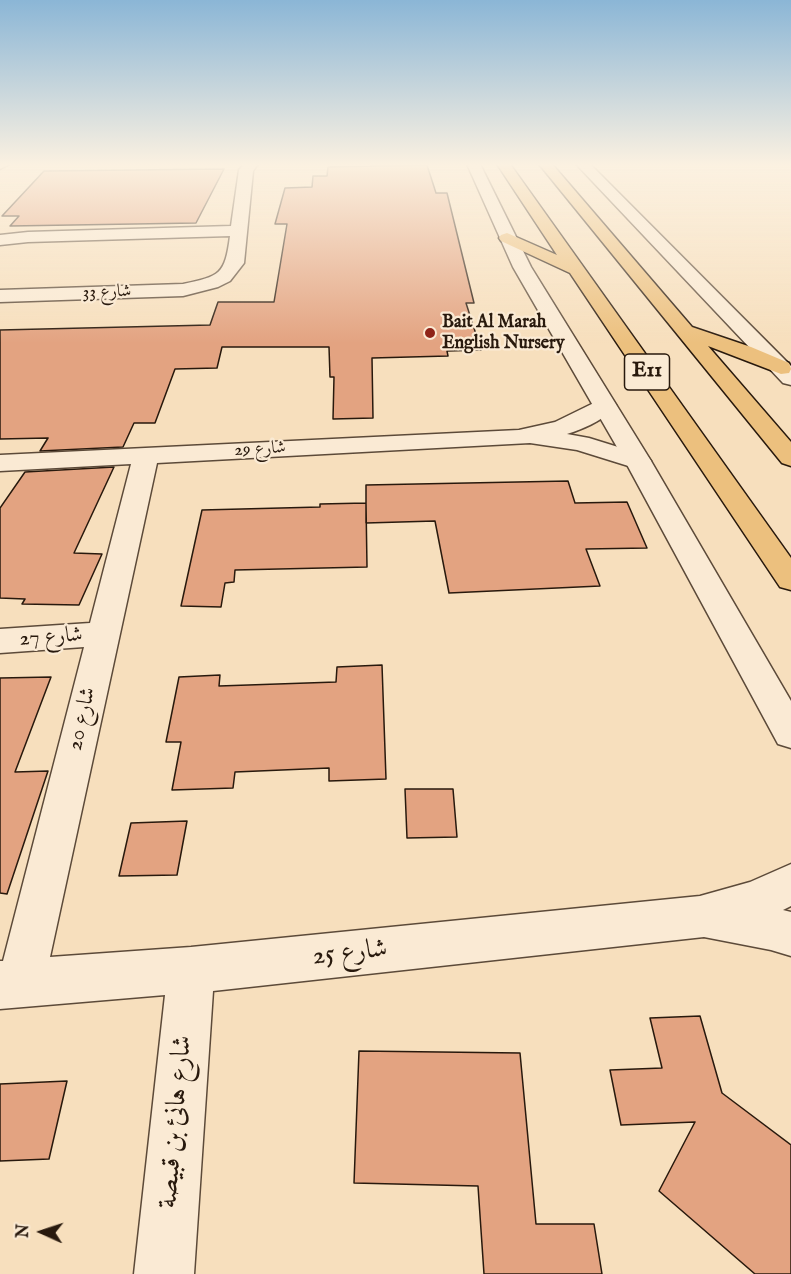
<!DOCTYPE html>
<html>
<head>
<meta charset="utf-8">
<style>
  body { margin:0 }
  #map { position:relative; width:791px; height:1274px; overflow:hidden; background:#f7dfbd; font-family:"IM FELL English",serif }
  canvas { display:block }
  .north { position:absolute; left:12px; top:1202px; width:60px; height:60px; -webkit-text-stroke:4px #faead4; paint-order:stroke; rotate:273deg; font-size:16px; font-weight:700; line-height:24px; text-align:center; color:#28190d }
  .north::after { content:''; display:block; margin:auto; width:21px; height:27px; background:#28190d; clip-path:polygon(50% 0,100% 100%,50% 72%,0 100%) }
</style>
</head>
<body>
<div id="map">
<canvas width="791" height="1274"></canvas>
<div class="north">N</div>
</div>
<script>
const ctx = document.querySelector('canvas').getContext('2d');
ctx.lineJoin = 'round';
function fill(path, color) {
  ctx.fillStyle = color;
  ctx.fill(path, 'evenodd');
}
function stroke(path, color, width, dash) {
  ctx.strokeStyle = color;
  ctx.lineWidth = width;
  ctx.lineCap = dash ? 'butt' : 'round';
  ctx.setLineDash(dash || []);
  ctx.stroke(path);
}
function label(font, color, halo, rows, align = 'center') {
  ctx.font = font + ' "IM FELL English",Amiri,serif';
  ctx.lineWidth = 4.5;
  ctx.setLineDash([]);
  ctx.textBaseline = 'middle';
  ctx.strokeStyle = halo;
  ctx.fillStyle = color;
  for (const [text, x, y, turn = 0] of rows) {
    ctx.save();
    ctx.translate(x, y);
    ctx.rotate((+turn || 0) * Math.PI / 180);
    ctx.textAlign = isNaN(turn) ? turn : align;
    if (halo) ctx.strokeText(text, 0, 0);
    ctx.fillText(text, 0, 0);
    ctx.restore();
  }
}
const building = new Path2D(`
  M 427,165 L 436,193 L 447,193 L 474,303 L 466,303 L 481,350 L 447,351 L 448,356 L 372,358 L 373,418 L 333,419 L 334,377 L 330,377 L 329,347 L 222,347 L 217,368 L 175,369 L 155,423 L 134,423 L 123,447 L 40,451 L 48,438 L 0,439 L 0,330 L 210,325 L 218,302 L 274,302 L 287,224 L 275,224 L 285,188 L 312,187 L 313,176 L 327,176 L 328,167 Z
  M 224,169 L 196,223 L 10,226 L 19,216 L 2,216 L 44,171 Z
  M 114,467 L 74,553 L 102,554 L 79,605 L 22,604 L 25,599 L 0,598 L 0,508 L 25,472 Z
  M 568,481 L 575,503 L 627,502 L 647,548 L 586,549 L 600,586 L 449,593 L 435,521 L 366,523 L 366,485 Z
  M 366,503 L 367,567 L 235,570 L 234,582 L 225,583 L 221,607 L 181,606 L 202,510 L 320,507 L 320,504 Z
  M 382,665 L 386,779 L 329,781 L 329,768 L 235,772 L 233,788 L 172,790 L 181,742 L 166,742 L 179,677 L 220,675 L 219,686 L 336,682 L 337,667 Z
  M 51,677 L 15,772 L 48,771 L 7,894 L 0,893 L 0,678 Z
  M 405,789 L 453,789 L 457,837 L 407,838 Z
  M 187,821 L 177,875 L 119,876 L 131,823 Z
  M 700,1016 L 722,1093 L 791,1145 L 791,1274 L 755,1274 L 659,1191 L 695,1122 L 621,1125 L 610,1070 L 662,1068 L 650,1018 Z
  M 359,1051 L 520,1053 L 536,1224 L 594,1224 L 602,1274 L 484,1274 L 478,1186 L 354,1183 Z
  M 67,1081 L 49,1159 L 0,1161 L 0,1084 Z`);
fill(building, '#e3a381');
stroke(building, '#28190d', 1.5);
const minor = new Path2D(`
  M 0,164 L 10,164 L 0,169 Z
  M 244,164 L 258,164 L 253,171 L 244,263 L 230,281 L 218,287 L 183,296 L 0,302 L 0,290 L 183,284 C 220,276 225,275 230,236 L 28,242 L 0,245 L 0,235 L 28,232 L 231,226 L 239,170 Z
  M 604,398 L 612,400 L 616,405 C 605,420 583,429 567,434 L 589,438 L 647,456 L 651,461 L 647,466 L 638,469 L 577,450 L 530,443 L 157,463 L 50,957 L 191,947 L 700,896 L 750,882 L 791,864 L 791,906 L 783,910 L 791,912 L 791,956 L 771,950 L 704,937 L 213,991 L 194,1274 L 134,1274 L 165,995 L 0,1009 L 0,961 L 3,961 L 84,647 L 0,653 L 0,629 L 90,623 L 131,464 L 0,471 L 0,455 L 519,430 L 555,422 Z`);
const tertiary = new Path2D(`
  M 467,164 L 480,164 L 531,267 L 651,461 L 791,701 L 791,748 L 778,744 L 625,461 L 513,267 Z
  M 576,164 L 590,164 L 791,366 L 791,385 L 783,383 Z`);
const motorway = new Path2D(`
  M 497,164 L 510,164 L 791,558 L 791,590 L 780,587 L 570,273 L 501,241 L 499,238 L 501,235 L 507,233 L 557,255 Z
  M 539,164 L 552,164 L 692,327 L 751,347 L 789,363 L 791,369 L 789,373 L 781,374 L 708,346 L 791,442 L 791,466 L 782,463 Z`);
stroke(minor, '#5c4a39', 3);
stroke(tertiary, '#5c4a39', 3);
stroke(motorway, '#28190d', 3);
fill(minor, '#faead4');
fill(tertiary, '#faead4');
fill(motorway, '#ecc07e');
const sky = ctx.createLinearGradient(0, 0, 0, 343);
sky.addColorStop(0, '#8bb6d6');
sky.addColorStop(0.48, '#fbf1e1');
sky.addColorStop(1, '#fbf1e100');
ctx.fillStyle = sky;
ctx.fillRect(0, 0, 791, 343);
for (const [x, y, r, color] of [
  [430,333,6,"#8f2418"]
]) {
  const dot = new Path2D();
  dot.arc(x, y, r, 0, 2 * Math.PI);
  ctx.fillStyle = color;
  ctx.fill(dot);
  stroke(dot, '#faead4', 2);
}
label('18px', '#28190d', '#faead4', [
  ["شارع 33",107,293,-2],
  ["شارع 29",260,450,-3]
]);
label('bold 18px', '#28190d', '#faead4', [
  ["Bait Al Marah",442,323],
  ["English Nursery",442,344]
], 'left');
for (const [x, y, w] of [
  [647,372,45]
]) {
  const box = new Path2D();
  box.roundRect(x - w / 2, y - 18, w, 36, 4.5);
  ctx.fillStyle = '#faead4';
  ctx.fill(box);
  stroke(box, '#28190d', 1.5);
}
label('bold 21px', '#28190d', null, [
  ["E11",647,372]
]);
label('22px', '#28190d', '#faead4', [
  ["شارع 27",51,638,-4],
  ["شارع 20",83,719,-77]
]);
label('27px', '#28190d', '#faead4', [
  ["شارع 25",350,954,-6],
  ["شارع هانئ بن قبيصة",177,1122,-85]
]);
</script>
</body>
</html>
